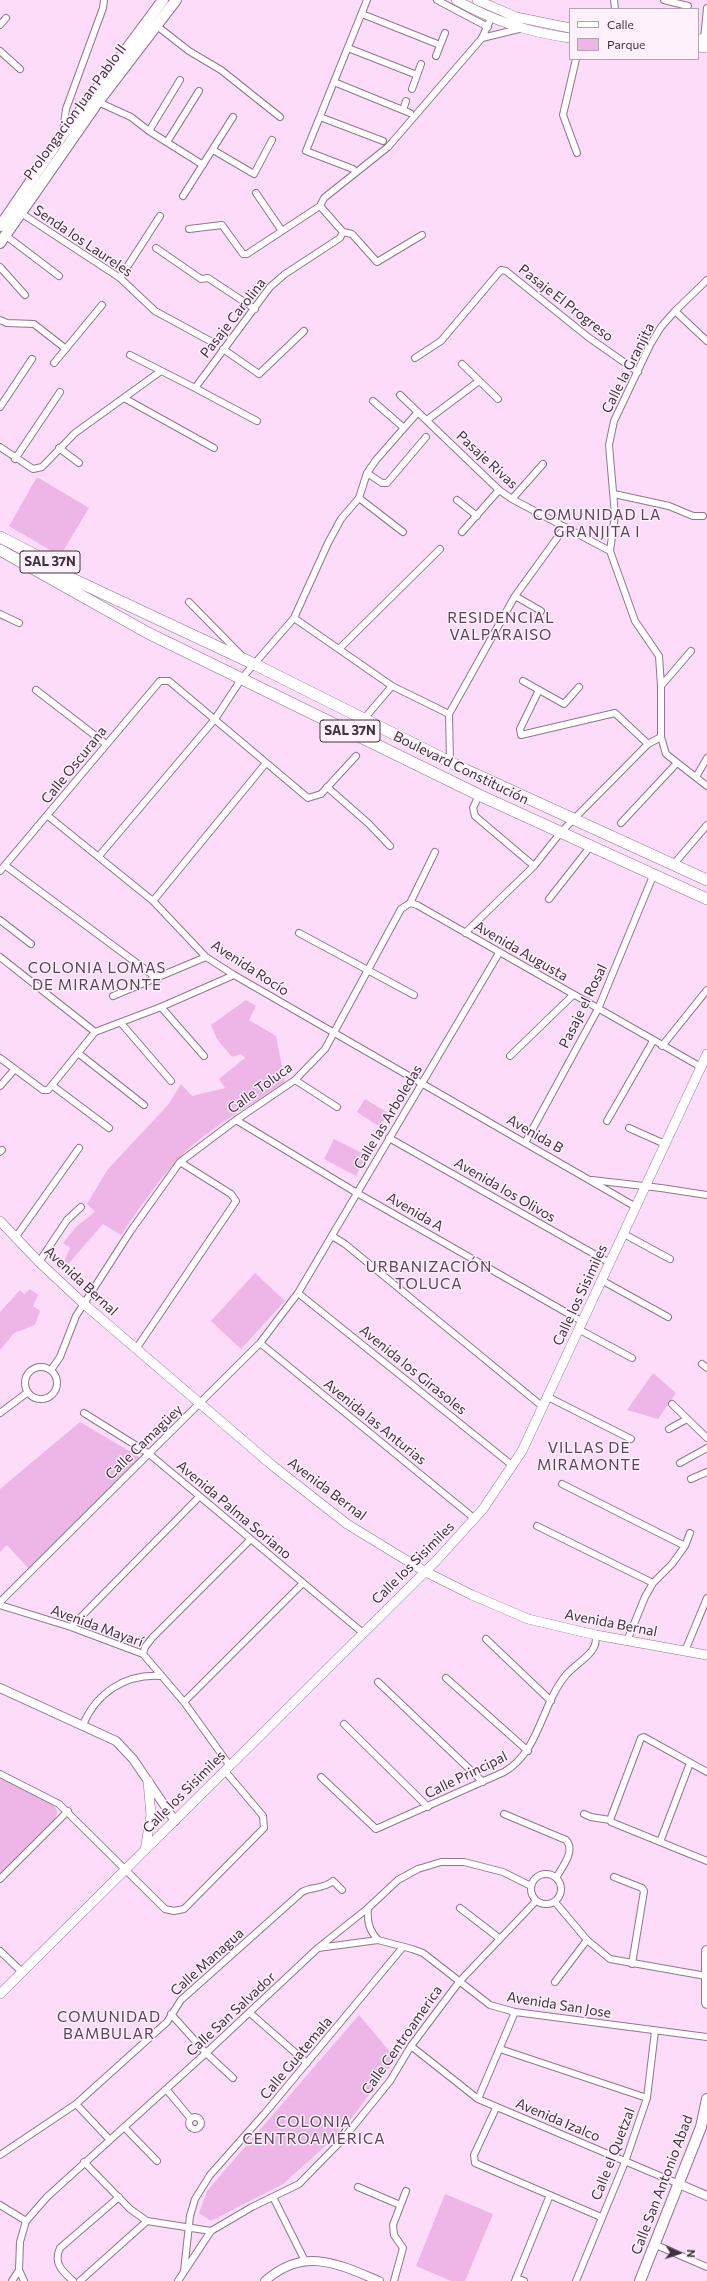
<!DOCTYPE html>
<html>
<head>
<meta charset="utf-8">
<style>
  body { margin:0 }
  #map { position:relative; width:707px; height:2281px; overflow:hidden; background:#fddcf9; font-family:Commissioner,sans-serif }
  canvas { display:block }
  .legend { position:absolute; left:569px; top:8px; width:130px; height:52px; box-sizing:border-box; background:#fef1fc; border:1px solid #b2a5b0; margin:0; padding:5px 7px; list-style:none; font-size:12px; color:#3f323d }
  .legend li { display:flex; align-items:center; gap:8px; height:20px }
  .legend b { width:20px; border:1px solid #b2a5b0 }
  .north { position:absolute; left:659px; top:2233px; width:40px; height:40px; -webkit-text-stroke:3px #fef1fc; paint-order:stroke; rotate:93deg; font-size:11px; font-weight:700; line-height:16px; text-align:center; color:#3f323d }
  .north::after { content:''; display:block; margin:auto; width:14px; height:18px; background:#3f323d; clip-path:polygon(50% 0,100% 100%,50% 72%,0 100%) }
</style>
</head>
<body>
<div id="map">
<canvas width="707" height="2281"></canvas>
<ul class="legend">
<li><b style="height:5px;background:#fff"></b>Calle</li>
<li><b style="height:11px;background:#edb6e7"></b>Parque</li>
</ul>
<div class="north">N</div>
</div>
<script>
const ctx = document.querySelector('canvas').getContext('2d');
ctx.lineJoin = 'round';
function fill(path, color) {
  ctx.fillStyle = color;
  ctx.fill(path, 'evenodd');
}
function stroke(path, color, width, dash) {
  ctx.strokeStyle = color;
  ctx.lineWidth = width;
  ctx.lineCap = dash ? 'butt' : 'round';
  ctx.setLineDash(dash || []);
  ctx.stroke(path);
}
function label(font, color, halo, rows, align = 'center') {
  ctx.font = font + ' Commissioner,sans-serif';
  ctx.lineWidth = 3;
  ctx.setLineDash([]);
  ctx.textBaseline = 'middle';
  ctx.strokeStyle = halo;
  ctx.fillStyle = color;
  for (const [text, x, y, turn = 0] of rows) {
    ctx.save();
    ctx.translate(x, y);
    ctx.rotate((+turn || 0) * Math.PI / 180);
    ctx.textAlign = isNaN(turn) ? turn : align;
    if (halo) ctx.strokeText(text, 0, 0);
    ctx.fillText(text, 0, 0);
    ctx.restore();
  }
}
fill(new Path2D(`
  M 37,477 L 89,508 L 60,556 L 9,526 Z
  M 246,1000 L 256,1006 L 249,1020 L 276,1036 L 285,1082 C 253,1104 209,1128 182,1155 C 159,1179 140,1207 121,1235 L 103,1224 L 63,1270 L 61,1268 L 70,1248 L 63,1243 L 77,1226 L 95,1212 L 87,1204 L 108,1169 L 168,1105 L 181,1084 L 192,1096 L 225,1088 L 219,1079 L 245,1058 L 241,1054 L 232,1057 L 217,1039 L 211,1025 Z
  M 365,1099 L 388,1113 L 380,1127 L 357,1112 Z
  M 334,1139 L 366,1155 L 356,1176 L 324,1159 Z
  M 255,1273 L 285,1301 L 241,1349 L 211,1321 Z
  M 30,1289 L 38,1295 L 33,1306 L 40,1311 L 35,1325 L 14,1333 L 0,1350 L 0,1312 L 20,1290 L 24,1294 Z
  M 653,1373 L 676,1393 L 658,1419 L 627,1410 Z
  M 80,1422 L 141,1458 L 29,1569 L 7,1545 L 0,1552 L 0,1489 Z
  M 0,1779 L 49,1803 C 53,1805 57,1808 57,1812 C 58,1825 10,1864 0,1874 Z
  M 359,2015 L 396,2059 L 341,2132 L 283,2184 L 211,2221 L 199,2213 L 207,2191 Z
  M 445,2194 L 493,2214 L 465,2281 L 451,2281 L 416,2266 Z`), '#edb6e7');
const minor = new Path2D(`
  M 437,0 L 488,27
  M 614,0 L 615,9
  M 664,0 L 688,6
  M 362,14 L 440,45
  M 0,25 L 6,18
  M 157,26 L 189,51 L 221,70 L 280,117
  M 482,38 L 519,29
  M 704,39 L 707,8
  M 348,48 L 417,75
  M 0,51 L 20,69
  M 436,56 L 445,33
  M 576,59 L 563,115 L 577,153
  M 334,82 L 410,113
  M 412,89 L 421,64
  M 98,102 L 131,117 L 149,131 L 203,165
  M 403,110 L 406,101
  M 320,117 L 383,141
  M 63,131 L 66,109 L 103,8 L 104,0
  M 149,131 L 180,80
  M 167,142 L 199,91
  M 213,150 L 254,174 L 272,140
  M 353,169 L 306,151 L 367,0
  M 256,193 L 282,231
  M 183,196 L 233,117
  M 21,213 L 120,278 L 155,311 L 212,342
  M 189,229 L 222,225 L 243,254 L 247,254 L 320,206 L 324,198 L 388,147 L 482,38 L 491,18
  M 343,232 L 352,234 L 377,262 L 422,235
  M 5,235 L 59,276
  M 156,248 L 201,279 L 208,278 L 255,309
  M 0,267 L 25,295
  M 120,278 L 160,216
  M 707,280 L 675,311 L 661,327 L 650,345 L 614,421 L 609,445 L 615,515 L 610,551 L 635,621 L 659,656 L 661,686 L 661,737 L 666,754 L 707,786
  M 675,311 L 707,341
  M 0,320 L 7,323 L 34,324 L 66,349
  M 223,349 L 259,374 L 304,331
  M 130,355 L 195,388 L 270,287 L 285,274 L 340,238 L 343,232 L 320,206
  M 415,358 L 441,341 L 501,270 L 506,271 L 588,337 L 638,372
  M 54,363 L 102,305
  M 462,364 L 498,399
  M 195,388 L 257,421
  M 400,395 L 499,490 L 512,499 L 610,551
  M 124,398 L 214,448
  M 373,401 L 404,428
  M 0,407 L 32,359
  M 427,420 L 479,381
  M 0,447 L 33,469 L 42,467 L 75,433 L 161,371
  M 59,448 L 79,463
  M 15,459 L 60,392
  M 367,473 L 382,483 L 387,483 L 426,437
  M 614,494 L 669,506 L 693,516 L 703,516
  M 359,498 L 403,532
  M 512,499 L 543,464
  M 457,500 L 477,516
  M 462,532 L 499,490
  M 515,596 L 541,611
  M 189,602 L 242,656
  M 0,614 L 19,623
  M 294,618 L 392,686 L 449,714
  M 339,649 L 440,549
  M 523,681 L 564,704 L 579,687
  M 661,686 L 691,651
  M 36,690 L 106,744
  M 539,690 L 520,729 L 521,735 L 615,713 L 648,744
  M 363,720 L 392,686
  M 450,762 L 449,714 L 515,596 L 565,527
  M 696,777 L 707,758
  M 327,787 L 369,824 L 390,846
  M 479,795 L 473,808 L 475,816 L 534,866
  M 48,816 L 153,901 L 206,957 L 234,975 L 636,1207
  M 621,823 L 676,764
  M 99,856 L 215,719 L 242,678 L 294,618 L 328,543 L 341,519 L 359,498 L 367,473 L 376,460 L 418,412
  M 673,865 L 707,825
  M 6,866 L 158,979
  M 0,871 L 160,681 L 169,681 L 308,798 L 321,794 L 356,756
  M 549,899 L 590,847
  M 153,901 L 266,763
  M 410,903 L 417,905 L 701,1067
  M 0,920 L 31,944
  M 299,933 L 414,995
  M 465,933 L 534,866 L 561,832 L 648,744 L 661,737
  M 0,957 L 95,1032
  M 113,996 L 206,957
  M 161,1007 L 204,1056
  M 121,1023 L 171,1081
  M 662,1046 L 707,990
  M 78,1053 L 144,1105
  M 510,1056 L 573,995
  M 0,1058 L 43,1090 L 48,1090 L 95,1032 L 161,1007 L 234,975
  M 295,1080 L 337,1107
  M 0,1086 L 14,1070
  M 53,1086 L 109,1128
  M 236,1120 L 357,1193 L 583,1322
  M 607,1121 L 653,1041
  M 629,1128 L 665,1144
  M 389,1138 L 610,1263
  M 525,1143 L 598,1009 L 653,876
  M 0,1152 L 2,1150
  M 592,1180 L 661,1188 L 707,1195
  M 624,1234 L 670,1259
  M 332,1236 L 345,1244 L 543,1407
  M 15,1238 L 79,1148
  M 39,1262 L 67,1220 L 81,1207
  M 603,1281 L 668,1317
  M 298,1293 L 513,1466
  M 580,1330 L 632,1358
  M 260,1343 L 475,1519
  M 136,1349 L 236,1201 L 231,1194 L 180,1162
  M 702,1364 L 707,1368
  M25 1383a16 16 0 1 1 32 0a16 16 0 1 1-32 0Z
  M 51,1370 L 60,1357 L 76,1316 L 130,1232 L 180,1162 L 236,1120 L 295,1080 L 325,1049 L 401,909 L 410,903 L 435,852
  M 548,1397 L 631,1439
  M 672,1404 L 707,1438
  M 0,1413 L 28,1392
  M 84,1413 L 148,1453 L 363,1633
  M 669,1429 L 687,1419
  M 680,1463 L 707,1448
  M 691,1479 L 707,1472
  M 562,1484 L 685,1546
  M 537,1526 L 653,1583
  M 0,1602 L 260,1343 L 298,1293 L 499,953
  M 0,1605 L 71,1627 L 143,1654 L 184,1702 L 230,1766
  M 71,1627 L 199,1497
  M 486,1639 L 551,1701
  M 627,1641 L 645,1597 L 653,1583 L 672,1564 L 685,1546 L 690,1533
  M 685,1651 L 707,1598
  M 143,1654 L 145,1647 L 152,1638 L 250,1540
  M 446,1678 L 528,1751
  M 378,1682 L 483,1782
  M 184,1702 L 303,1583
  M 344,1724 L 428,1807
  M 83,1725 C 96,1693 125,1674 160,1676
  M 707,1772 L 644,1737 L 641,1738 L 610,1820 L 611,1822 L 707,1861
  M 0,1774 L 59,1804 L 165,1909 L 174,1911 L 184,1909 L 264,1828 L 263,1816 L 225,1771
  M 321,1777 L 376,1829 L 504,1772 C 540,1751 541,1705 566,1675 C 572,1667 591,1656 594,1647 C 596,1644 596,1639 596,1635
  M 504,1814 L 566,1840 C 576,1851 562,1867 556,1878
  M 584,1814 L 591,1817 L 610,1820
  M 660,1842 L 690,1763
  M531 1889a15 15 0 1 1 30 0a15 15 0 1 1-30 0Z
  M 614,1877 L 642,1888 L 644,1891 L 632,1964
  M 0,1879 L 68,1811
  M 555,1902 L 587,1940 L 610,1959 L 706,1976
  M 368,1908 C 367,1922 369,1930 378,1940
  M 460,1908 L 499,1938
  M 318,1948 L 378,1940 L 412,1949 L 423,1953 L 490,2005 L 515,2012 L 707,2037
  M 0,1951 L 22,1972
  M 555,1982 L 587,1940
  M 250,2013 L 307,2063
  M 171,2014 L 206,2053 L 233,2078
  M 411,2046 L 478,2099 L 679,2184
  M 500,2049 L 647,2098
  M 166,2089 L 191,2119
  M 478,2099 L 515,2012
  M 76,2104 L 109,2139
  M 496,2108 L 474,2155 L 475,2163 L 601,2217
  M189 2123a6 6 0 1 1 12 0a6 6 0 1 1-12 0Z
  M 124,2127 L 157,2161
  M 0,2155 L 76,2104 L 167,2022 L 181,2000 L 302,1892 C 312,1886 322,1890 333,1881 L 342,1890
  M 84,2162 L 130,2209 L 147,2221 L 211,2231
  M 358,2187 L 400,2205
  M 273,2197 L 305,2261
  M 0,2205 L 26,2221
  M 656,2245 L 707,2267
  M 19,2270 L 24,2281
  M 184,2271 L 190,2216 L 195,2199 L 210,2175 L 265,2113 L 403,1947
  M 516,2278 L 524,2281
  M 12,2281 L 19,2270 L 20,2242 L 26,2221 L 47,2197 L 206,2053 L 318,1948 L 368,1908 L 398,1880 L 418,1869 L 441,1862 L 464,1862 L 503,1872 L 531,1886
  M 73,2281 C 62,2271 53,2263 60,2248 L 119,2197
  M 80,2281 L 147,2221
  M 178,2281 L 211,2231 L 252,2207 L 299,2184 L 343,2139 L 390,2081 L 411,2046 L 459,1982 L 536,1901
  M 394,2281 L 403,2248 L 394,2235 L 393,2225 L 406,2191
  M 515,2281 L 550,2195
  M 576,2281 L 625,2162 L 647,2098 L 655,2031`);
const tertiary = new Path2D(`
  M 0,1688 L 116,1741 L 133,1759 L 175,1821
  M 679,2184 L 707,2196
  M 265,2281 C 304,2246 338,2264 379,2281`);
const secondary = new Path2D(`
  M 456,0 C 494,21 527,32 570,38
  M 477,0 L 516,17 L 570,28
  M 698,39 L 707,39
  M 698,47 L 707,48
  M 0,1221 L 39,1262 L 84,1304 L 273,1466 L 347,1524 L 424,1571 L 472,1595 L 528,1619 L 596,1635 L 707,1655
  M 145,1850 L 151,1815 L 148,1781
  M 0,1994 L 436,1561 L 483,1509 L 522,1451 L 707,1054`);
const primary = new Path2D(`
  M 0,226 L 61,137 L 163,0
  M 0,243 L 98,102 L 176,0
  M 707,1951 L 707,2003
  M 640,2281 L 701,2127 L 707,2099`);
const trunk = new Path2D(`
  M 0,537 L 43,559
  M 0,550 L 148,633 L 479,795 L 707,899
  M 32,560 L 254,664 L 466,770 L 707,880`);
stroke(minor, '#92758e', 8);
stroke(tertiary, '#92758e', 10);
stroke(secondary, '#92758e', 10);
stroke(primary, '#92758e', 12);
stroke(trunk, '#92758e', 12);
stroke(minor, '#fff', 6);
stroke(tertiary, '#fff', 8);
stroke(secondary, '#fff', 9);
stroke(primary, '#fff', 10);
stroke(trunk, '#fff', 11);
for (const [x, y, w] of [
  [50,562,60],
  [350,731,60]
]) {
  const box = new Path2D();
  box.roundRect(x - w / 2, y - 11, w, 22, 3);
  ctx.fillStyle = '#fef1fc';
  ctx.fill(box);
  stroke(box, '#3f323d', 1);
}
label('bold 13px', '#3f323d', null, [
  ["SAL 37N",50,562],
  ["SAL 37N",350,731]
]);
label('14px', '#3f323d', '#fef1fc', [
  ["Prolongacion Juan Pablo II",75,112,-54],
  ["Senda los Laureles",83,241,34],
  ["Pasaje El Progreso",566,303,38],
  ["Pasaje Carolina",233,318,-52],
  ["Calle la Granjita",628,368,-63],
  ["Pasaje Rivas",487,460,43],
  ["Calle Oscurana",74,765,-51],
  ["Boulevard Constitución",461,768,26],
  ["Avenida Augusta",521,951,30],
  ["Avenida Rocío",250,968,33],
  ["Pasaje el Rosal",583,1006,-64],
  ["Calle Toluca",260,1088,-36],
  ["Calle las Arboledas",388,1117,-59],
  ["Avenida B",535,1134,30],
  ["Avenida los Olivos",505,1190,30],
  ["Avenida A",415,1212,30],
  ["Avenida Bernal",81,1281,43],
  ["Calle los Sisimiles",580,1295,-65],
  ["Avenida los Girasoles",413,1370,39],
  ["Avenida las Anturias",375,1422,39],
  ["Calle Camagüey",144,1442,-44],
  ["Avenida Bernal",327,1489,37],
  ["Avenida Palma Soriano",234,1510,40],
  ["Calle los Sisimiles",413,1563,-45],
  ["Avenida Bernal",611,1623,11],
  ["Avenida Mayarí",97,1626,20],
  ["Calle Principal",466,1775,-26],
  ["Calle los Sisimiles",184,1792,-45],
  ["Calle Managua",207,1962,-42],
  ["Avenida San Jose",559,2005,9],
  ["Calle San Salvador",231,2014,-43],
  ["Calle Centroamerica",402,2040,-55],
  ["Calle Guatemala",296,2058,-50],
  ["Avenida Izalco",558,2120,23],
  ["Calle el Quetzal",613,2154,-69],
  ["Calle San Antonio Abad",662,2185,-69]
]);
ctx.letterSpacing = '1px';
label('15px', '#5c4259', '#fef1fc', [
  ["COMUNIDAD LA",597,515],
  ["GRANJITA I",597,532],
  ["RESIDENCIAL",501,618],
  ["VALPARAISO",501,635],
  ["COLONIA LOMAS",97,968],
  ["DE MIRAMONTE",97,985],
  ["URBANIZACIÓN",429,1267],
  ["TOLUCA",429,1284],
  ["VILLAS DE",589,1448],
  ["MIRAMONTE",589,1465],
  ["COMUNIDAD",109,2017],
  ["BAMBULAR",109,2034],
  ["COLONIA",314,2122],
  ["CENTROAMÉRICA",314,2139]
]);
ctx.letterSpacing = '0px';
</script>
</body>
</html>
